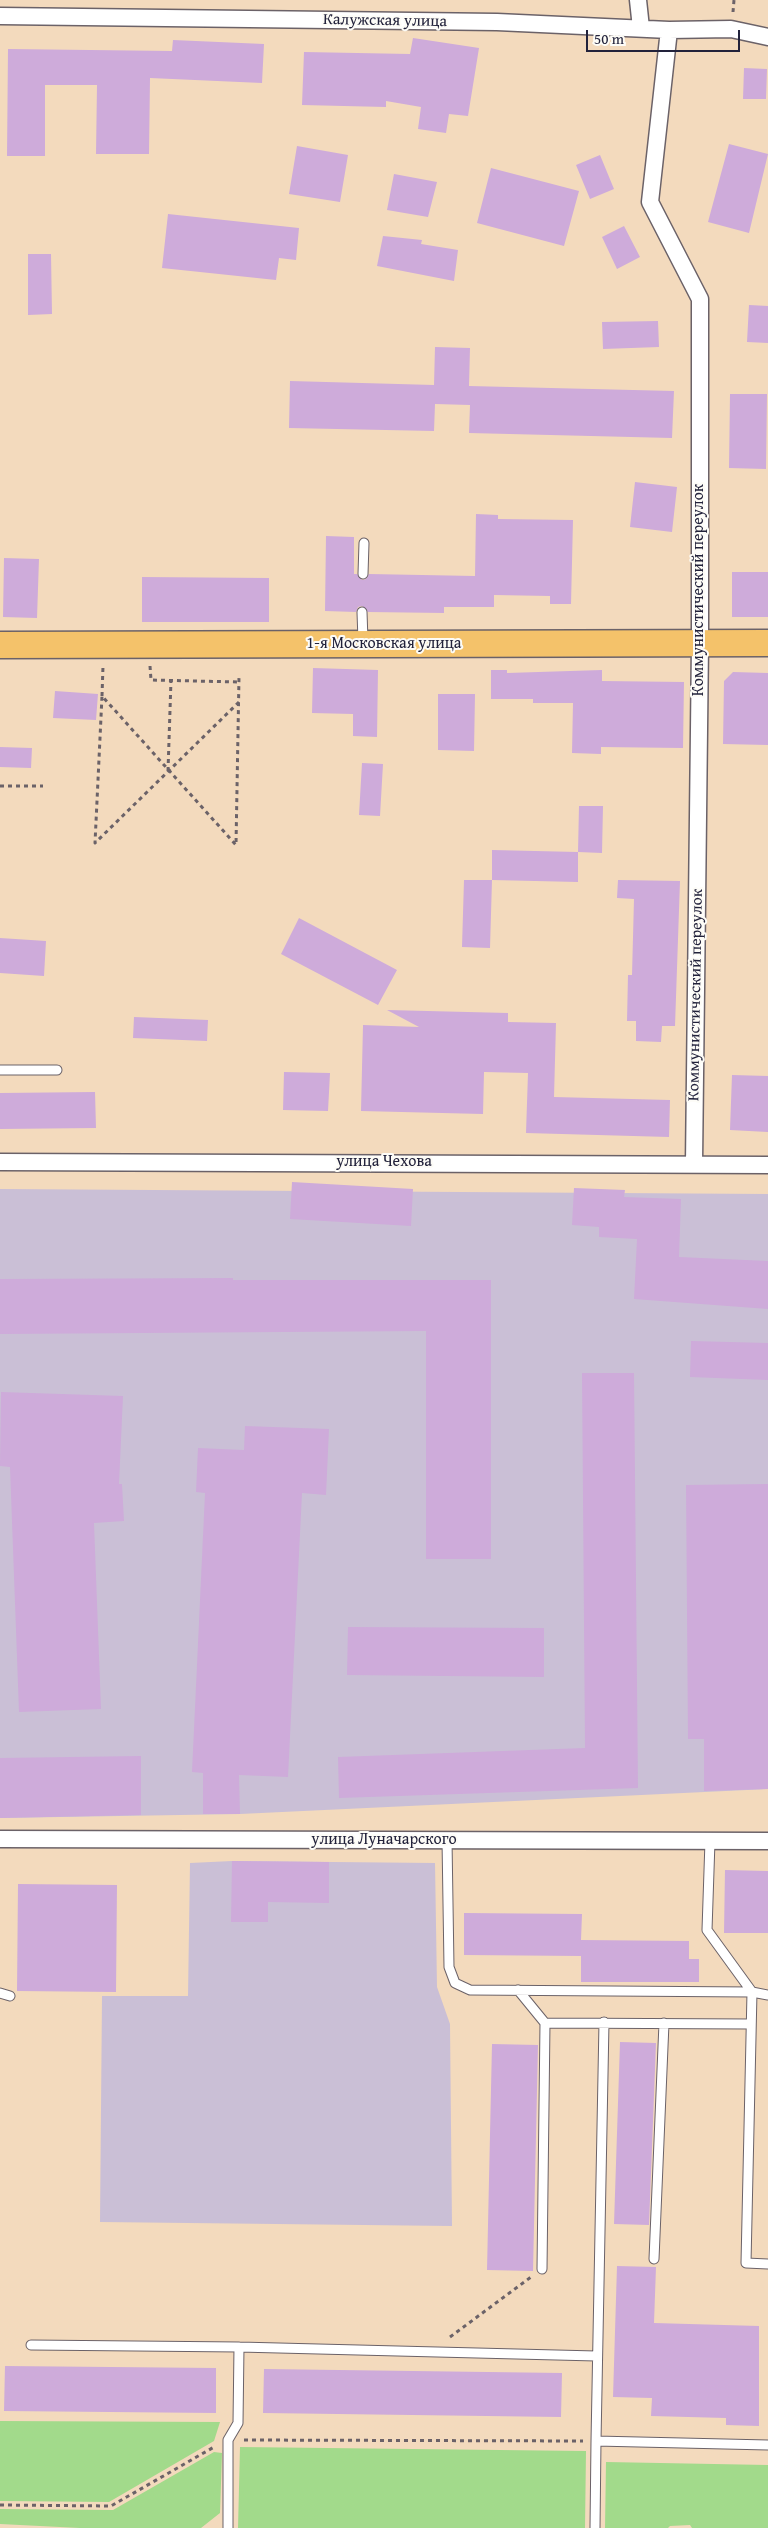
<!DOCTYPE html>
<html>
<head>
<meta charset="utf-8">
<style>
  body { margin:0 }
  #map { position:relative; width:768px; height:2528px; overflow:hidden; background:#f3dabd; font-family:"Gentium Book Plus",serif }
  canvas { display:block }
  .scale { position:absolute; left:586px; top:30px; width:154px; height:22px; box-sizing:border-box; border:2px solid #22223b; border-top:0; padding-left:6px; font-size:15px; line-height:18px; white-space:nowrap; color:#22223b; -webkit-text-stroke:4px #fdfcf7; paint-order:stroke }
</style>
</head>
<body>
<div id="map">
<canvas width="768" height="2528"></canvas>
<div class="scale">50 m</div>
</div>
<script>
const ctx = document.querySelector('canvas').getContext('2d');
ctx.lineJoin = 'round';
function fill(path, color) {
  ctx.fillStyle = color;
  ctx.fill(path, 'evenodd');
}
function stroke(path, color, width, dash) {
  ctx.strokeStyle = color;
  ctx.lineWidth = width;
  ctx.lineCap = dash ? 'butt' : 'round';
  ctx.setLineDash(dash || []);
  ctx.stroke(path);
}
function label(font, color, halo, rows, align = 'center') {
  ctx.font = font + ' "Gentium Book Plus",serif';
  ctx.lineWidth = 4;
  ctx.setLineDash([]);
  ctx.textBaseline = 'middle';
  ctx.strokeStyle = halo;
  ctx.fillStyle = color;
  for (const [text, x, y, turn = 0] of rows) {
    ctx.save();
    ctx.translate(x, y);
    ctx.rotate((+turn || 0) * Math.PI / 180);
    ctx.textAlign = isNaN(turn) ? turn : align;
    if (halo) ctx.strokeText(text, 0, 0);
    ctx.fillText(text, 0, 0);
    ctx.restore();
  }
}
fill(new Path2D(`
  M 0,1189 L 768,1194 L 768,1789 L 240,1814 L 0,1818 Z
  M 232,1861 L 435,1863 L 437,1987 L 450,2024 L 452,2226 L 100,2222 L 102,1996 L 188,1996 L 190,1863 Z`), '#cabfd6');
fill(new Path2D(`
  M 0,2421 L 220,2422 L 214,2441 L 109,2502 L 0,2501 Z
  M 240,2447 L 586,2451 L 585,2528 L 238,2528 Z
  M 214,2452 L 222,2453 L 220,2513 L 201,2528 L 80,2528 L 0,2524 L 0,2509 L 113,2510 Z
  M 606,2462 L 768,2465 L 768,2528 L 692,2528 L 690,2525 L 670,2526 L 668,2528 L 605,2528 Z`), '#a2da8b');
fill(new Path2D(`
  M 413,38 L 479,48 L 468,116 L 449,114 L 446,133 L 418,129 L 421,107 L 386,101 L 386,107 L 302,105 L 304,52 L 410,54 Z
  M 173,40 L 264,44 L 262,83 L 150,78 L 149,154 L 96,154 L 97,85 L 45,85 L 45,156 L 7,156 L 8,49 L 172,51 Z
  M 744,68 L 767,69 L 766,99 L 743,99 Z
  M 729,144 L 768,154 L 749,233 L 708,222 Z
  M 297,146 L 348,155 L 340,202 L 289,194 Z
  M 600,155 L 614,189 L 590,199 L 576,165 Z
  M 491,168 L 579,191 L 564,246 L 477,223 Z
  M 394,174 L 437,182 L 428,217 L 387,210 Z
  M 168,214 L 299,228 L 296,260 L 279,258 L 276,280 L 162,268 Z
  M 624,226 L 640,257 L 617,269 L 602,237 Z
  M 383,236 L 422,240 L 421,244 L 458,250 L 454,281 L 377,266 Z
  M 28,254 L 51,254 L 52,314 L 28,315 Z
  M 749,305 L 768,306 L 768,343 L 747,342 Z
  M 658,321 L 659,347 L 603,349 L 602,322 Z
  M 435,347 L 470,348 L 469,386 L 674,391 L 672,438 L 469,433 L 470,405 L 435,404 L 434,431 L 289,428 L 290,381 L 434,385 Z
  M 730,394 L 767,394 L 766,469 L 729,468 Z
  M 635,482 L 677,487 L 672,532 L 630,527 Z
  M 476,514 L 498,515 L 498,519 L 573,520 L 571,604 L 550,604 L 550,596 L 494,595 L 494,607 L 444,607 L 444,613 L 368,612 L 362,606 L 358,607 L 356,612 L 325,611 L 326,536 L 354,537 L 354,574 L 357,574 L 362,580 L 366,579 L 369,574 L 475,576 Z
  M 4,558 L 39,559 L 37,618 L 3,617 Z
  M 732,572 L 768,572 L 768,617 L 732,617 Z
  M 142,577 L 269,578 L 269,622 L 142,622 Z
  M 313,668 L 378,670 L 377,737 L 353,736 L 353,714 L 312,713 Z
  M 491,670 L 507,670 L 507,673 L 602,670 L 602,681 L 684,682 L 683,748 L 601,747 L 601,754 L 572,753 L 573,703 L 533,703 L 533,699 L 491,699 Z
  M 733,672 L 768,673 L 768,745 L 723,744 L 724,681 Z
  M 55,691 L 98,694 L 96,720 L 53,718 Z
  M 438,694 L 475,694 L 474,751 L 438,750 Z
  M 0,747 L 32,748 L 31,768 L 0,767 Z
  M 362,763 L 383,764 L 380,816 L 359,815 Z
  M 579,806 L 603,806 L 602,853 L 578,852 Z
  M 492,850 L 578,852 L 578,882 L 492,880 Z
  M 464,880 L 492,880 L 490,948 L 462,947 Z
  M 618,880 L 680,881 L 675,1026 L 662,1026 L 661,1042 L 636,1041 L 636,1021 L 627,1021 L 628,975 L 632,975 L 634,899 L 617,898 Z
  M 299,918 L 397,970 L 378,1005 L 281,954 Z
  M 0,938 L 46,941 L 44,976 L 0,973 Z
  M 387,1010 L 508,1013 L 508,1022 L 556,1023 L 554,1097 L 670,1100 L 669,1137 L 526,1133 L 528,1073 L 484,1072 L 483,1114 L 361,1111 L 363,1025 L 419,1027 Z
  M 134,1017 L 208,1020 L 207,1041 L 133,1038 Z
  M 284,1072 L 330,1073 L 328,1111 L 283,1110 Z
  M 732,1075 L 768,1076 L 768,1132 L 730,1130 Z
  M 95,1092 L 96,1128 L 0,1129 L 0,1093 Z
  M 292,1182 L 413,1189 L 411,1226 L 290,1219 Z
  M 574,1188 L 625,1190 L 624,1197 L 681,1199 L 679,1257 L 768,1261 L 768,1309 L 634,1299 L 637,1239 L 599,1237 L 599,1227 L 572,1225 Z
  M 233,1278 L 233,1280 L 491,1280 L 491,1559 L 426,1559 L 426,1331 L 0,1334 L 0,1279 Z
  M 691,1341 L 768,1343 L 768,1380 L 690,1377 Z
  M 582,1373 L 634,1373 L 638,1788 L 339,1798 L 338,1757 L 585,1748 Z
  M 1,1392 L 123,1396 L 119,1484 L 122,1484 L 124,1521 L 94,1523 L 101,1709 L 19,1712 L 10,1467 L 0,1466 Z
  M 245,1426 L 329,1429 L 326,1495 L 302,1493 L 288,1777 L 239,1775 L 240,1814 L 203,1814 L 203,1773 L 192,1772 L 205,1493 L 196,1492 L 198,1448 L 244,1450 Z
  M 768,1484 L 768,1789 L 704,1791 L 704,1739 L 688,1739 L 686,1485 Z
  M 348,1627 L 544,1628 L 544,1677 L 347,1675 Z
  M 141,1756 L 141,1815 L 0,1818 L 0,1758 Z
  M 232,1861 L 329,1862 L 329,1903 L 268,1902 L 268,1922 L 231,1922 Z
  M 725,1870 L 768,1871 L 768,1933 L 724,1933 Z
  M 18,1884 L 117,1885 L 116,1992 L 17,1991 Z
  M 464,1913 L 582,1914 L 581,1940 L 689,1941 L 689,1959 L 699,1959 L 699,1982 L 581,1982 L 581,1956 L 464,1955 Z
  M 620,2042 L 656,2043 L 649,2225 L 614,2224 Z
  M 492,2044 L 538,2045 L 533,2271 L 487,2270 Z
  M 617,2266 L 656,2267 L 654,2323 L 759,2326 L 759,2426 L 726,2425 L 726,2418 L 651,2416 L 652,2398 L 613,2397 Z
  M 5,2366 L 216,2368 L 216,2413 L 4,2411 Z
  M 264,2369 L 562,2373 L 561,2417 L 263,2413 Z`), '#ceabda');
const lane = new Path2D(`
  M 363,574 L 364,543
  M 362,612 L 363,641
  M 0,1070 L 57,1070
  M 447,1840 L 449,1967 L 455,1983 L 470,1990 L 752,1992 L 768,1995
  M 710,1841 L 707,1930 L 752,1992 L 746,2263 L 768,2264
  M 518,1990 L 545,2023
  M 0,1993 L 10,1996
  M 654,2259 L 664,2023
  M 542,2269 L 545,2023 L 751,2024
  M 31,2345 L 239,2347 L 596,2356
  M 596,2441 L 604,2022
  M 228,2528 L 228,2440 L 238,2423 L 239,2347
  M 595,2528 L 596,2441 L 768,2445`);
const street = new Path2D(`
  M 638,0 L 641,28
  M 0,16 L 497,22 L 669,30 L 731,29 L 768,37
  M 669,30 L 650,202 L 700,299 L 700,643 L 694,1163
  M 0,1162 L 768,1165
  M 0,1839 L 768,1841`);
const primary = new Path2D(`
  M 0,645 L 768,643`);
stroke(lane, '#6b6268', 11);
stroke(street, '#6b6268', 19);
stroke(primary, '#6b6268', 29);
stroke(new Path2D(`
  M 733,12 L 734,0
  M 150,666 L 151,680 L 239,682
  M 102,696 L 103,666
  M 239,702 L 95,843 L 102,696 L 236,845 L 239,677
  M 168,771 L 171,680
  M 0,786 L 43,786
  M 450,2337 L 531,2277
  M 244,2440 L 583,2441
  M 0,2505 L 111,2506 L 214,2447`), '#6b6268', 3, [4, 4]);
stroke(lane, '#fff', 9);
stroke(street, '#fff', 16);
stroke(primary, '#f4c26a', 26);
label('16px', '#22223b', '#fdfcf7', [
  ["Калужская улица",385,21,1],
  ["Коммунистический переулок",699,590,-90],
  ["1-я Московская улица",384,644],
  ["Коммунистический переулок",696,995,-89],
  ["улица Чехова",384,1162],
  ["улица Луначарского",384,1840]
]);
</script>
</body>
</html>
